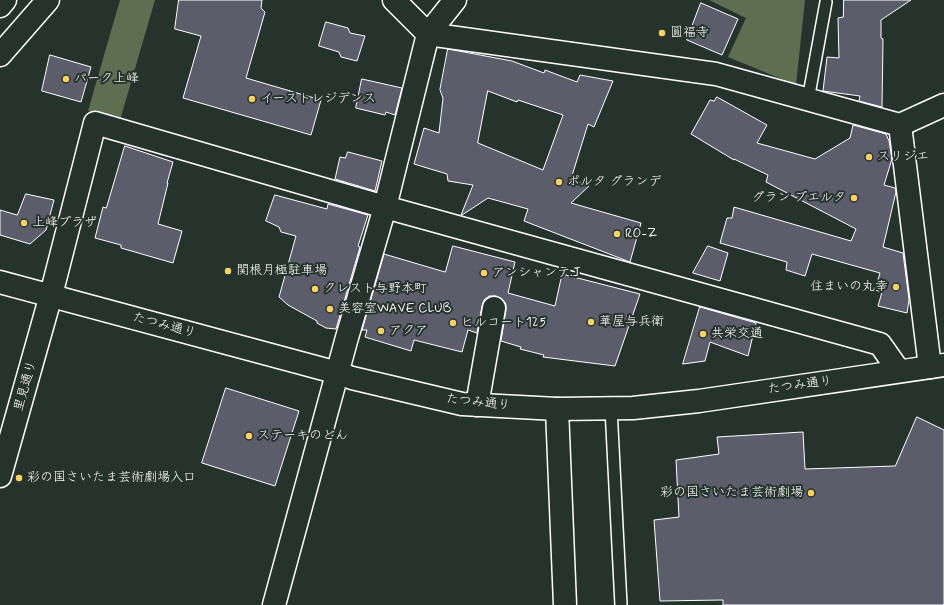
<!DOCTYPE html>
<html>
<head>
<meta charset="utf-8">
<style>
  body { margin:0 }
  canvas { display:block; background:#26332d }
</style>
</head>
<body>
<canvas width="944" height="605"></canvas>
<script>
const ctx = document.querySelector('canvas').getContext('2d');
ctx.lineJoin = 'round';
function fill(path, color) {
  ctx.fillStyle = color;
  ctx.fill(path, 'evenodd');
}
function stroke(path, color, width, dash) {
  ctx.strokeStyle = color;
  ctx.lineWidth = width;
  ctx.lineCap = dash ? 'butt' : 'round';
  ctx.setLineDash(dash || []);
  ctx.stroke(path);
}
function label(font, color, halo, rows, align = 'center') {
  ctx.font = font + ' Mynerve,"Klee One",sans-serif';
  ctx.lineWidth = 4;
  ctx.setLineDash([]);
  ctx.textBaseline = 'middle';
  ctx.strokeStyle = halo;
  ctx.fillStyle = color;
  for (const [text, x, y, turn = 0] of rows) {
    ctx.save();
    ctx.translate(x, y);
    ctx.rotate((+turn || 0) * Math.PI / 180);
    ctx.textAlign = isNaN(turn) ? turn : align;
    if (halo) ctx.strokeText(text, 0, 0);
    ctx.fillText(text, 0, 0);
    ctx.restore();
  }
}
fill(new Path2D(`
  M 120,0 L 155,0 L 120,120 L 88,111 Z
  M 709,0 L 805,0 L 796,85 L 728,57 L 746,18 Z`), '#5e6e50');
const building = new Path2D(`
  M 179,0 L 262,0 L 261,8 L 265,12 L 246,78 L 321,100 L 311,135 L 183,98 L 201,36 L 175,29 Z
  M 844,0 L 911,0 L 881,20 L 881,38 L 883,39 L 882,107 L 859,101 L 860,96 L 823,91 L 827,57 L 839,58 L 838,18 L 843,17 Z
  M 701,3 L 738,19 L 722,55 L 687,40 Z
  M 326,22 L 348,28 L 350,33 L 365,36 L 357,61 L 341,57 L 339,52 L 319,46 Z
  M 448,49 L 512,61 L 544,73 L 545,70 L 577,82 L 580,75 L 613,81 L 594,127 L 588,124 L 571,179 L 589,186 L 571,203 L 641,223 L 630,262 L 524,221 L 528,209 L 488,198 L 462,215 L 461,215 L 473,185 L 448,181 L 447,174 L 414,164 L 424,128 L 439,133 L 443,98 L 440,90 ZM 488,91 L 517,102 L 518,100 L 563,115 L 543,170 L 478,143 Z
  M 50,55 L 91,67 L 81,102 L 42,91 Z
  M 362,79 L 402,88 L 395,115 L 386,112 L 385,115 L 356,108 Z
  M 717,97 L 767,125 L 757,143 L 815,159 L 850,138 L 853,125 L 886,134 L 889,141 L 892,159 L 884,185 L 895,188 L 896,192 L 883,247 L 903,253 L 909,300 L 907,313 L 878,306 L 882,292 L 875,290 L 880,273 L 812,254 L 805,276 L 786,270 L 787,262 L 720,243 L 727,218 L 732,218 L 734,207 L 851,241 L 856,229 L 766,182 L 768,175 L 734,159 L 734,160 L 691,134 L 710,100 L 714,101 Z
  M 125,146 L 173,162 L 167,183 L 168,183 L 158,224 L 182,231 L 173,263 L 121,248 L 121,245 L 95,238 L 103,207 L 106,208 Z
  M 348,152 L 382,161 L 375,191 L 335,179 L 340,157 L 345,158 Z
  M 26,194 L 54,200 L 46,230 L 30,244 L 0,235 L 0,210 L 17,215 Z
  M 275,195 L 327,209 L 328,204 L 368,215 L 358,246 L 360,247 L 336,329 L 326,328 L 317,323 L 317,321 L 288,305 L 279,297 L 296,236 L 281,232 L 279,227 L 266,221 Z
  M 453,246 L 515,262 L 508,293 L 555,306 L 562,274 L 640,294 L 615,366 L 543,357 L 544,355 L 520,349 L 521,347 L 501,341 L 506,310 L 506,304 L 502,299 L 496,296 L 489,296 L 484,300 L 482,306 L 477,333 L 468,330 L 462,352 L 414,340 L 411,351 L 365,337 L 367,330 L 362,330 L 384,254 L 445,272 Z
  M 708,246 L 728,253 L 720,281 L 693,273 Z
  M 700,307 L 756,323 L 748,356 L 710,342 L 705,361 L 683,364 Z
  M 226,388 L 299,411 L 275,486 L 202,463 Z
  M 917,417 L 944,430 L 944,605 L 723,605 L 723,600 L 660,601 L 654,520 L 679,517 L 676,460 L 719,454 L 717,437 L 803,432 L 805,469 L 895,466 Z`);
fill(building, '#5c5d6a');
stroke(building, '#fff', 1);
const lane = new Path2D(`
  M 808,100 L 826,2
  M 611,408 L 621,605`);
const street = new Path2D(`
  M 394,0 L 428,34 L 716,74 L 900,125 L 944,105
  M 900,125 L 930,367
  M 51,295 L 95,123 L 385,207 L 880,344 L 899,371
  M 477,405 L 494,308
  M 557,409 L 565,605
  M 274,605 L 346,341 L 385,207 L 428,34 L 455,0`);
const secondary = new Path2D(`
  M 0,282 L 338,373 L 352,378 L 462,404 L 557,409 L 633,408 L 699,401 L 944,365
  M 0,476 L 51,295`);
const highway = new Path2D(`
  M 0,6 L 5,0
  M 0,55 L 48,0`);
stroke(lane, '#fff', 14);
stroke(street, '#fff', 25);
stroke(secondary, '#fff', 25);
stroke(highway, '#fff', 25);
stroke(lane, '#26332d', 11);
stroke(street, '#26332d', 22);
stroke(secondary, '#26332d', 22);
stroke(highway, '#26332d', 22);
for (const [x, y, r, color] of [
  [662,33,4,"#ffd166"],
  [66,79,4,"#ffd166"],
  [252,99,4,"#ffd166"],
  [869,157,4,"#ffd166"],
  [559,182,4,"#ffd166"],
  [854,198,4,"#ffd166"],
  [24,223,4,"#ffd166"],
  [617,234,4,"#ffd166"],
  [228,271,4,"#ffd166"],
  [484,273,4,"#ffd166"],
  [896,287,4,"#ffd166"],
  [315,289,4,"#ffd166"],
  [330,309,4,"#ffd166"],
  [591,322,4,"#ffd166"],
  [453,323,4,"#ffd166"],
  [381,331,4,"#ffd166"],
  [703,334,4,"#ffd166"],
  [249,436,4,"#ffd166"],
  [19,478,4,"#ffd166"],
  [811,493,4,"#ffd166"]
]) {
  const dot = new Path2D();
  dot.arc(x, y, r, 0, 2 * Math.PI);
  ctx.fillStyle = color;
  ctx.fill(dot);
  stroke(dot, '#26332d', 1.5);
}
label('13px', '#fff', '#26332d', [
  ["圓福寺",670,33],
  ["パーク上峰",74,79],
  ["イーストレジデンス",260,99],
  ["スリジエ",877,157],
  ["ポルタ グランデ",567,182],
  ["グラン プエルタ",846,198,"right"],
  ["上峰プラザ",32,223],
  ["RO-Z",625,234],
  ["関根月極駐車場",236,271],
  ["アンシャンテ.J",492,273],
  ["住まいの丸幸",888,287,"right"],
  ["クレスト与野本町",323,289],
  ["美容室WAVE CLUB",338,309],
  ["華屋与兵衛",599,322],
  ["ヒルコート125",461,323],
  ["アクア",389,331],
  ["共栄交通",711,334],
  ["ステーキのどん",257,436],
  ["彩の国さいたま芸術劇場入口",27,478],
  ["彩の国さいたま芸術劇場",803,493,"right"]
], 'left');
label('13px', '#fff', '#26332d', [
  ["たつみ通り",164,326,15],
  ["里見通り",26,386,-74],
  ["たつみ通り",800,386,-8],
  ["たつみ通り",478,403,6]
]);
</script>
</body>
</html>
